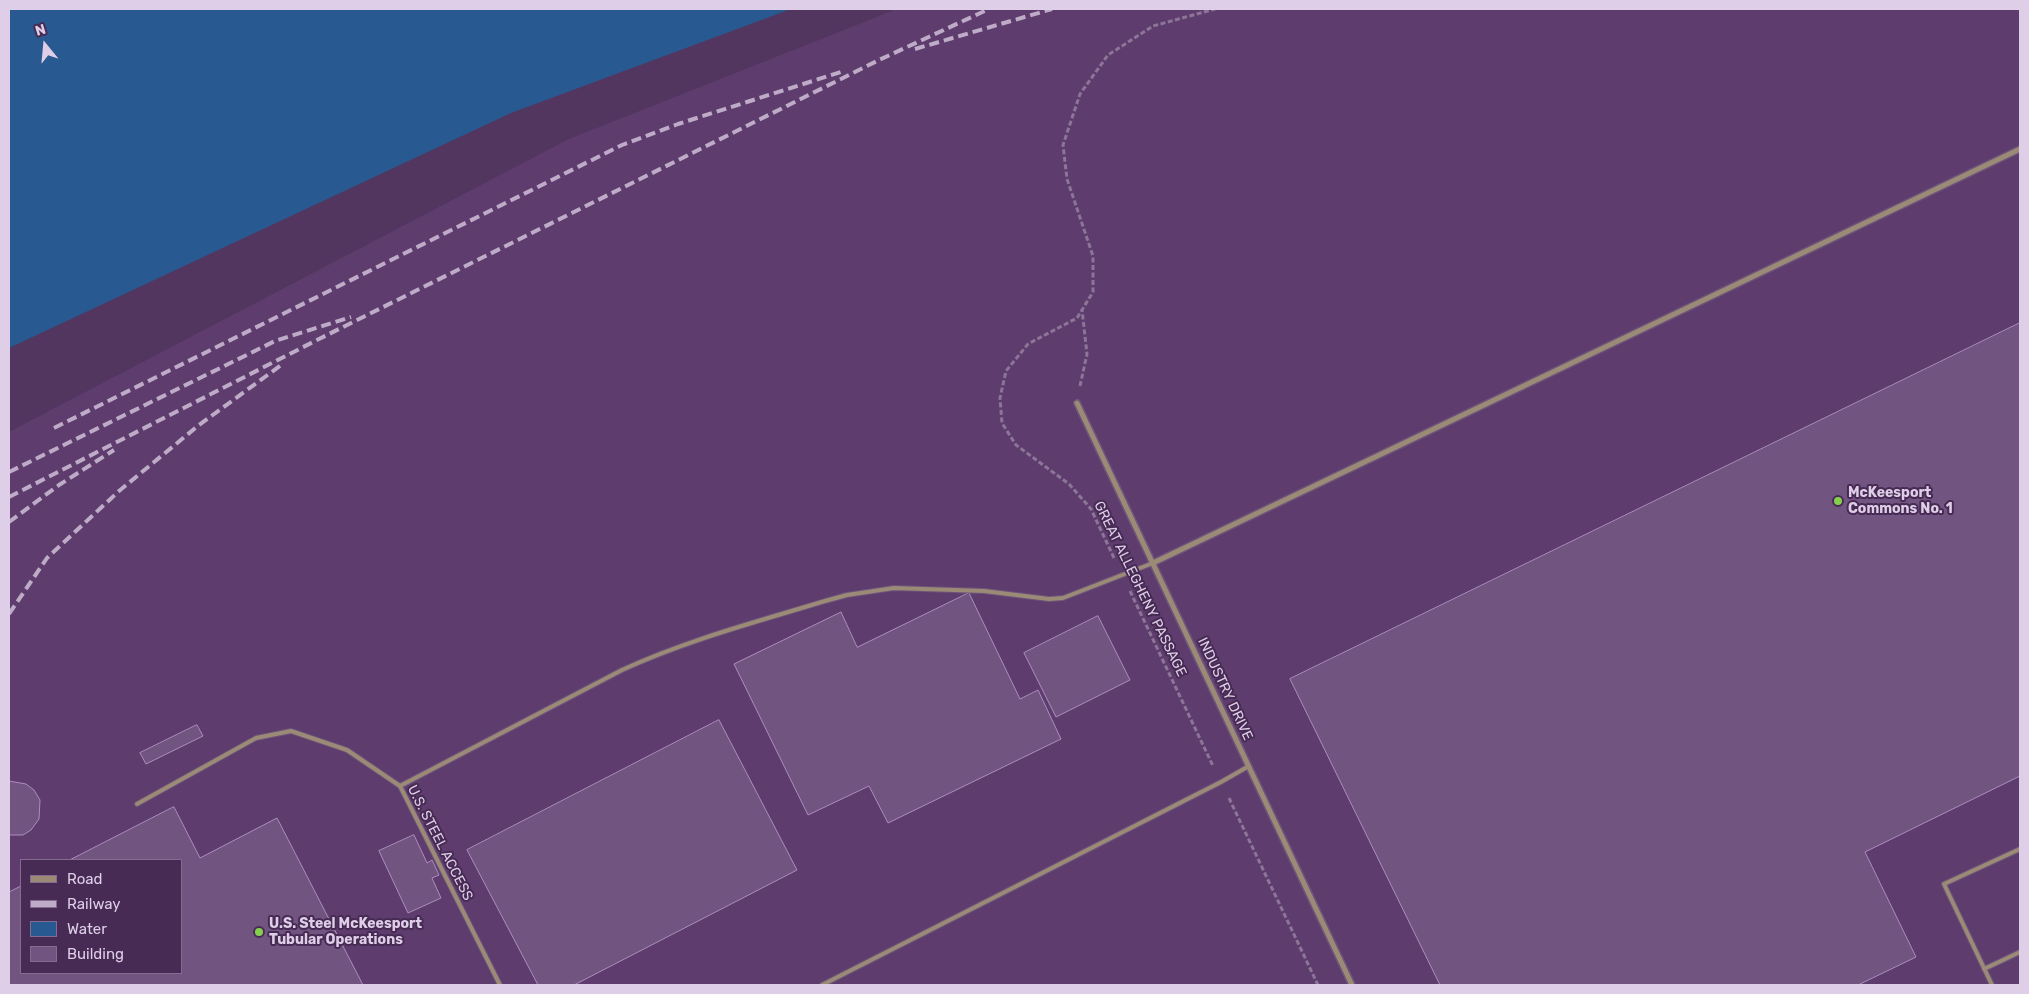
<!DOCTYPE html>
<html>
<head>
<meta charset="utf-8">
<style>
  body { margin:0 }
  #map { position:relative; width:2029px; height:994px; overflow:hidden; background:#52365f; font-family:Rubik,sans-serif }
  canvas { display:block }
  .frame { position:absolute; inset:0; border:10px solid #decee7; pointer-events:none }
  .legend { position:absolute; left:20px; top:859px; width:162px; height:115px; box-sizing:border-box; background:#472b54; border:1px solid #836c8f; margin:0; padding:6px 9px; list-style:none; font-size:15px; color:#decee7 }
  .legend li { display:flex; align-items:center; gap:10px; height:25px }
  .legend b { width:25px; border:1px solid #836c8f }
  .north { position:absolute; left:20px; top:20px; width:50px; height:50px; -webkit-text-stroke:4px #472b54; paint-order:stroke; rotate:343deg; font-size:14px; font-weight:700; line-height:20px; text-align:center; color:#decee7 }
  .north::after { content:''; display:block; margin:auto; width:18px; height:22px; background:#decee7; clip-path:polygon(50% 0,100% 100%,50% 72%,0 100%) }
</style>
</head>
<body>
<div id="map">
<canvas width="2029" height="994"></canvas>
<div class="frame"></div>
<ul class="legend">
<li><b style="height:6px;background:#9a8a76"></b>Road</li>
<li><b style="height:6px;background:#bdabc7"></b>Railway</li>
<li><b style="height:14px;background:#295991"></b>Water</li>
<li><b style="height:14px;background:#715480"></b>Building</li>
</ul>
<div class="north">N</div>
</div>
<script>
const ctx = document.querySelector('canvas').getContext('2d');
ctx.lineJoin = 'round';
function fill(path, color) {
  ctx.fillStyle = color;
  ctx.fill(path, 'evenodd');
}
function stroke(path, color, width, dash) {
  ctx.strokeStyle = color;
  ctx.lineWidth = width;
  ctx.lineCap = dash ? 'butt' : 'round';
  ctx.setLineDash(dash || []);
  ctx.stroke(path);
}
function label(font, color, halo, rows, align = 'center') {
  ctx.font = font + ' Rubik,sans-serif';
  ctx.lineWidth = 4;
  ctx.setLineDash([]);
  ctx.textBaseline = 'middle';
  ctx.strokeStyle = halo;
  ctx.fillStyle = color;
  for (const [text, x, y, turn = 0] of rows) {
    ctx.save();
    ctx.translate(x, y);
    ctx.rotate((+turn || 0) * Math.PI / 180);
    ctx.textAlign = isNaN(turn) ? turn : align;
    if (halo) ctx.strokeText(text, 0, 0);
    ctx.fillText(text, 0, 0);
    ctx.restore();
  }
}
fill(new Path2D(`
  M 897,9 L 2020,9 L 2020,985 L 9,985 L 9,432 L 569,139 ZM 21,860 L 181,860 L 181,973 L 21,973 Z`), '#5e3d6e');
fill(new Path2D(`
  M 9,9 L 791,9 L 511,113 L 9,348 Z`), '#295991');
const building = new Path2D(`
  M 2020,323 L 2020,776 L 1865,852 L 1916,957 L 1858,985 L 1440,985 L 1290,679 Z
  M 969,593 L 1020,699 L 1038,690 L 1061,739 L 888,823 L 869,786 L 808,815 L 734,664 L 841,612 L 857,647 Z
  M 1098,616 L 1130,680 L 1056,717 L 1024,653 Z
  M 719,720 L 797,870 L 574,985 L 538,985 L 467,850 Z
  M 197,725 L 203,736 L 146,764 L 140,753 Z
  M 9,781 L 26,784 L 34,790 L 40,800 L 39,819 L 31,830 L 23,835 L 9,835 Z
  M 174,807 L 200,858 L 277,818 L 363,985 L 9,985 L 9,892 L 21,886 L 21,973 L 181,973 L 181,860 L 70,860 Z
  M 414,835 L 427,863 L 432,860 L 439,875 L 432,878 L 441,898 L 408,913 L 379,851 Z`);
fill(building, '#715480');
stroke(building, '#ad8dbd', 1);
const service = new Path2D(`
  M 400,786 L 622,670 C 687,640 756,622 825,601 L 847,595 L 894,588 L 984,591 L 1049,599 L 1063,598 L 1153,563
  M 137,804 L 256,738 L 291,731 L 347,750 L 400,786 L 500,985
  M 1984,969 L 2020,952
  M 822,985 L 1221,782 L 1249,766
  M 1992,985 L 1944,884 L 2020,849`);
const minor = new Path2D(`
  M 1077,403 L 1352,985
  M 1153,563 L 2020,149`);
stroke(service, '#6e547a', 6);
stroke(minor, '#6e547a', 8);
stroke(new Path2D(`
  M 1080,386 L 1087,354 L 1082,310
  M 1114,558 L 1091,509 L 1069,484 L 1016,445 L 1002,423 L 1000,398 L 1006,371 L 1028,344 L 1077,318 L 1093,292 L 1093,256 L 1067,179 L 1063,145 L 1080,94 L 1108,55 L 1153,26 L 1215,9
  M 1130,591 L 1213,766
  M 1229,798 L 1318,985`), '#8c7597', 3, [5, 2.5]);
stroke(service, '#9a8a76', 4);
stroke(minor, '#9a8a76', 5);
stroke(new Path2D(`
  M 915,49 L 1052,9
  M 54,428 L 622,145 L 678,124 L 844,71
  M 9,472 L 275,341 L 351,317
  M 9,497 L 319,339 L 879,60 L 989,9
  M 9,522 L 59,485 L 114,450
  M 9,614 L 47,558 L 119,491 L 199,425 L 284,363`), '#bdabc7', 4, [10, 5]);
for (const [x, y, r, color] of [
  [1838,501,5,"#85cf4d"],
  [259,932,5,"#85cf4d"]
]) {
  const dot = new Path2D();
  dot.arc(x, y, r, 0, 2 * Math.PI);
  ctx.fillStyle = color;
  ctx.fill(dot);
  stroke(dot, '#472b54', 2);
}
label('bold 14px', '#decee7', '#472b54', [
  ["McKeesport",1848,493],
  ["Commons No. 1",1848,509],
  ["U.S. Steel McKeesport",269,924],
  ["Tubular Operations",269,940]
], 'left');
label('14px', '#decee7', '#472b54', [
  ["GREAT ALLEGHENY PASSAGE",1140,589,64],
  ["INDUSTRY DRIVE",1225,689,65],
  ["U.S. STEEL ACCESS",440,843,63]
]);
</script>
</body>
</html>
